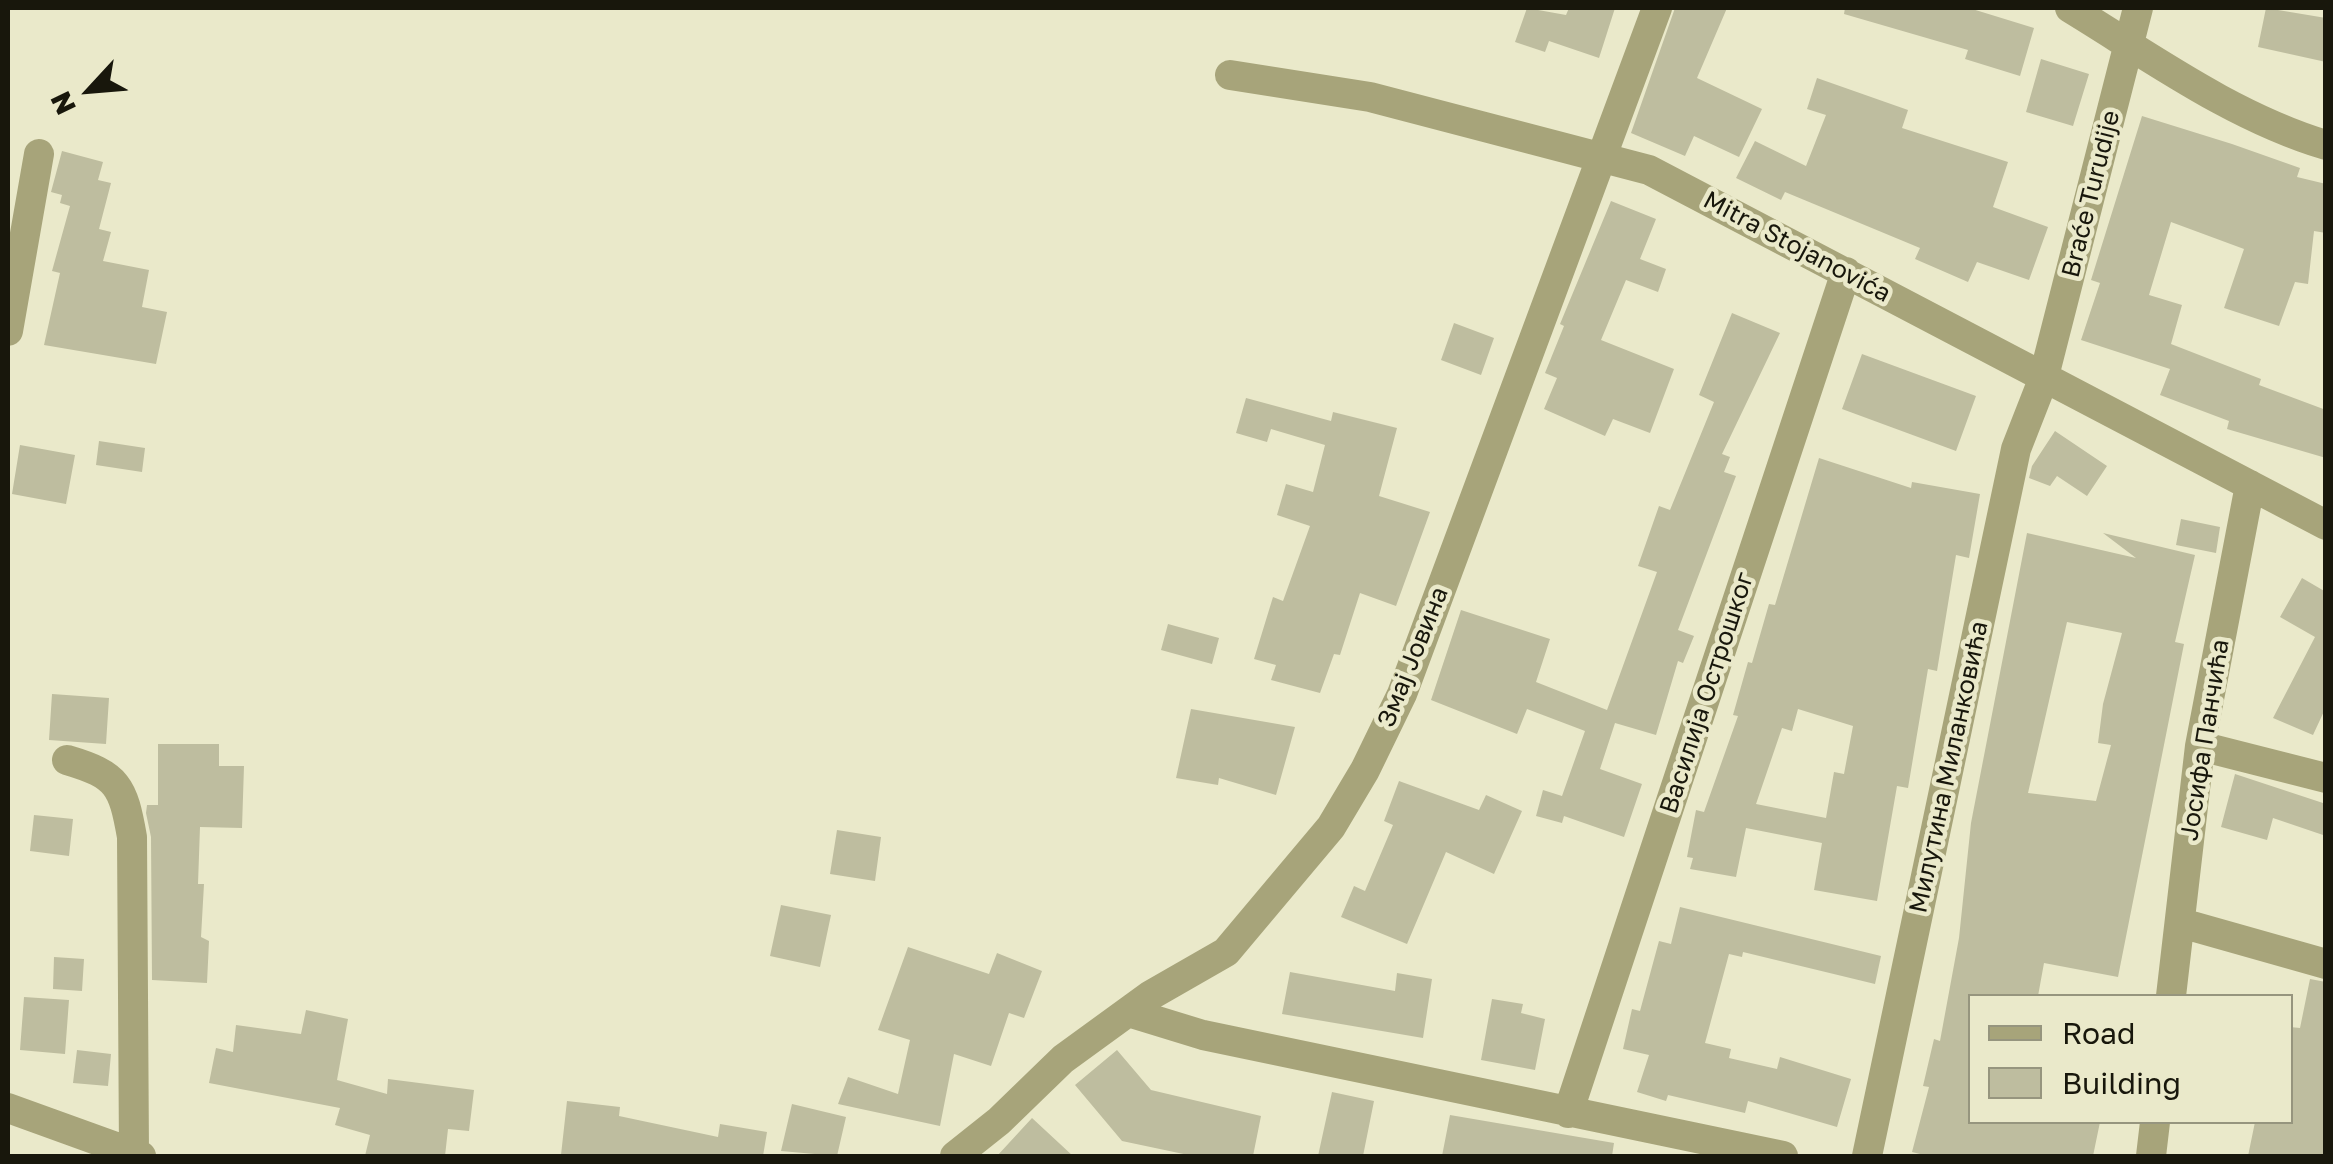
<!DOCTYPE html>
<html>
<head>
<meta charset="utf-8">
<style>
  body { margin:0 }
  #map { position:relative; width:2333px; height:1164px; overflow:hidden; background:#eae9ca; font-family:"Golos Text",sans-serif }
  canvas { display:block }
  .frame { position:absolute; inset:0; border:10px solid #18170c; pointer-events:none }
  .legend { position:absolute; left:1968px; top:994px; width:325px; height:130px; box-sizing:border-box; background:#eae9ca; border:2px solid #96957e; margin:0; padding:12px 18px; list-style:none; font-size:30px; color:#18170c }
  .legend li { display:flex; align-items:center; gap:20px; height:50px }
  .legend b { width:50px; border:2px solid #96957e }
  .north { position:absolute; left:40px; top:40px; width:100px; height:100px; -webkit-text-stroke:8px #eae9ca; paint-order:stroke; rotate:244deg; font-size:28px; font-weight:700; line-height:40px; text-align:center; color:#18170c }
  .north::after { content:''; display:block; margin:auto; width:35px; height:45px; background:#18170c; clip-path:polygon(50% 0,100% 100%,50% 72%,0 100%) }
</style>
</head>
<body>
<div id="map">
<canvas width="2333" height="1164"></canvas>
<div class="frame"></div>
<ul class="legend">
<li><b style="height:12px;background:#a7a47a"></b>Road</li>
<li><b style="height:28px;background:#bebd9f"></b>Building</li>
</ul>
<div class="north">N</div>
</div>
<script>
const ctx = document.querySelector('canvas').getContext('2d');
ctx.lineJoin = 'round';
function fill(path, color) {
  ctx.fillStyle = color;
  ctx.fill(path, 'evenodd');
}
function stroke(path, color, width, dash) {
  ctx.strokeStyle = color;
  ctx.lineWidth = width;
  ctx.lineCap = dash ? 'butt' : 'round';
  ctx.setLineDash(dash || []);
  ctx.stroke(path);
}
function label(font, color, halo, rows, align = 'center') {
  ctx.font = font + ' "Golos Text",sans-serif';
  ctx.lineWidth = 9;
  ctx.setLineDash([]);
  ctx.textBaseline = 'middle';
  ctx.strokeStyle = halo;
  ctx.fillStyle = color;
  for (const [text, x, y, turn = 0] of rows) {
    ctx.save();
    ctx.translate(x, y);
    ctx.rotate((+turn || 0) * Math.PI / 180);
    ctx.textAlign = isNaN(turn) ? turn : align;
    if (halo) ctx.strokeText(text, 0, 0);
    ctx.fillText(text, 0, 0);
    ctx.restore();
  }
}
fill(new Path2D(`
  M 1527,8 L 1566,15 L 1569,8 L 1615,8 L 1599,58 L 1549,41 L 1545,52 L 1515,42 Z
  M 1675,8 L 1727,8 L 1697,78 L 1762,109 L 1739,157 L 1694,136 L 1685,156 L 1631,133 Z
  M 1845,8 L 1969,8 L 2034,28 L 2020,76 L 1965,59 L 1968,50 L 1844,14 Z
  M 2266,8 L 2326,18 L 2326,62 L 2258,47 Z
  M 2041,59 L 2089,74 L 2073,126 L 2026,112 Z
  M 1817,78 L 1908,110 L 1902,128 L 2008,162 L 1993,207 L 2048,227 L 2029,280 L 1977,262 L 1968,282 L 1915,259 L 1920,248 L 1785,192 L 1781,200 L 1736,178 L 1755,141 L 1806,166 L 1826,115 L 1807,109 Z
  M 2142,116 L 2232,144 L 2300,168 L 2297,177 L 2326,184 L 2326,233 L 2314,231 L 2308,284 L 2295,282 L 2279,326 L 2224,308 L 2244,249 L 2171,222 L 2149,295 L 2182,305 L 2171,344 L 2261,379 L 2259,385 L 2326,410 L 2326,458 L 2227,429 L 2229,421 L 2160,395 L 2170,369 L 2081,340 L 2100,283 L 2091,280 Z
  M 62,151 L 103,162 L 98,180 L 111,183 L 99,229 L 111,232 L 103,261 L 149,270 L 142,307 L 167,312 L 156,364 L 44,345 L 60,273 L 52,271 L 70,206 L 60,203 L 62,195 L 51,192 Z
  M 1611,201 L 1656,219 L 1640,259 L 1666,269 L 1658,292 L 1626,280 L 1601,340 L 1674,369 L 1650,433 L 1613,419 L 1605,436 L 1544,409 L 1557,378 L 1545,373 L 1564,326 L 1560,324 Z
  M 1732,313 L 1780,333 L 1722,454 L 1730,457 L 1724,472 L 1736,476 L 1678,630 L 1694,636 L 1683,663 L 1678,661 L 1656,735 L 1615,723 L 1600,769 L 1642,784 L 1624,837 L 1564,816 L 1562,823 L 1536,816 L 1543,790 L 1562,796 L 1585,731 L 1527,709 L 1517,734 L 1431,700 L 1461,610 L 1550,639 L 1536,682 L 1607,710 L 1657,572 L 1638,566 L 1659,506 L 1670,510 L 1714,402 L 1699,395 Z
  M 1454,323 L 1494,338 L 1481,375 L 1441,360 Z
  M 1862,354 L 1976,396 L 1956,451 L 1842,409 Z
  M 1246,398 L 1331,421 L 1333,412 L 1397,428 L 1379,496 L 1430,512 L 1396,606 L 1360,593 L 1340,655 L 1334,654 L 1320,693 L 1271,680 L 1276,665 L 1254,659 L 1273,597 L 1283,601 L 1310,526 L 1277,515 L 1286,484 L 1313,492 L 1325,445 L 1271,429 L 1267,442 L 1236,433 Z
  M 2055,431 L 2107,466 L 2087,496 L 2057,476 L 2050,486 L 2029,478 L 2032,466 Z
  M 99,441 L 145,448 L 142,472 L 96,465 Z
  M 20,445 L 75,455 L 66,504 L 12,494 Z
  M 1819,458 L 1911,488 L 1912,482 L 1980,494 L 1969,558 L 1956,555 L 1937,671 L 1928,669 L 1908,788 L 1897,786 L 1877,901 L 1814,890 L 1822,843 L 1746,828 L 1736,877 L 1690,869 L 1693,858 L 1687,857 L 1696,810 L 1704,812 L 1738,716 L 1733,715 L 1748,662 L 1752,663 L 1769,604 L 1775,605 ZM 1798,709 L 1853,726 L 1844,774 L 1834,772 L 1826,818 L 1756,804 L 1782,728 L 1792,731 Z
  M 2181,519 L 2220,527 L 2216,553 L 2176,545 Z
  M 2027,533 L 2136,558 L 2103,533 L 2195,555 L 2175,642 L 2184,644 L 2118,977 L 2044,963 L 2038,996 L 1970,996 L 1970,1122 L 2100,1122 L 2093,1156 L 1928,1156 L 1912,1152 L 1929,1087 L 1923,1086 L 1934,1039 L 1940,1041 L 1959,938 L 1971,823 ZM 2067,622 L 2122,633 L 2103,704 L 2098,743 L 2111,745 L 2096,801 L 2028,793 Z
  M 2302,578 L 2326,592 L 2326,707 L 2313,735 L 2273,718 L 2315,637 L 2280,617 Z
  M 1168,624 L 1219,638 L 1212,664 L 1161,650 Z
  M 52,694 L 109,698 L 106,744 L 49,740 Z
  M 1191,709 L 1295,727 L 1276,795 L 1219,778 L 1218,785 L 1176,778 Z
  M 158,744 L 219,744 L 219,766 L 244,766 L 242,828 L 200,827 L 198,884 L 204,884 L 201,937 L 209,941 L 207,983 L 152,980 L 151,837 L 146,813 L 147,805 L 158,805 Z
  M 2235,774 L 2326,804 L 2326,836 L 2273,818 L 2267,840 L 2221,827 Z
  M 1399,781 L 1479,810 L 1486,795 L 1522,811 L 1494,874 L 1446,852 L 1407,944 L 1341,917 L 1354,886 L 1365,891 L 1393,825 L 1384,821 Z
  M 34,815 L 73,819 L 69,856 L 30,851 Z
  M 837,830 L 881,837 L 875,881 L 830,874 Z
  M 781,905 L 831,915 L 820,967 L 770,956 Z
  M 1680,907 L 1881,956 L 1875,984 L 1743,952 L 1742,957 L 1729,954 L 1705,1043 L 1731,1049 L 1729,1058 L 1777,1069 L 1780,1057 L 1851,1079 L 1837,1127 L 1748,1101 L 1745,1113 L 1668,1095 L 1666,1101 L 1637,1092 L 1649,1055 L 1623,1049 L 1632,1009 L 1640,1011 L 1659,941 L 1671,944 Z
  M 908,947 L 989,974 L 997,953 L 1042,971 L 1024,1018 L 1009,1013 L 991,1066 L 954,1054 L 940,1126 L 838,1104 L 848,1077 L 898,1094 L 910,1040 L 878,1030 Z
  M 54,957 L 84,959 L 82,991 L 53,989 Z
  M 1290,972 L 1395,991 L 1397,973 L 1432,979 L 1423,1038 L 1282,1014 Z
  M 2310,979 L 2326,982 L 2326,1156 L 2248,1156 L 2255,1122 L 2290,1122 L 2290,1027 L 2300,1028 Z
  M 24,997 L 69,1000 L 65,1054 L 20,1050 Z
  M 1492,999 L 1523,1004 L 1521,1013 L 1545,1019 L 1535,1070 L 1481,1060 Z
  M 306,1010 L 348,1019 L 337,1080 L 387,1094 L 388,1079 L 474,1090 L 469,1131 L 448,1129 L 445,1156 L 365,1156 L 370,1135 L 335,1125 L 340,1108 L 209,1083 L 216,1048 L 233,1052 L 236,1025 L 301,1034 Z
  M 77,1050 L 111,1054 L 108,1086 L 73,1083 Z
  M 1117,1050 L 1151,1090 L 1261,1116 L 1253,1156 L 1193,1156 L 1122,1141 L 1075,1085 Z
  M 1332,1092 L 1374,1101 L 1363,1156 L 1318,1156 Z
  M 567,1101 L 620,1107 L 619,1116 L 718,1137 L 720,1124 L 767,1132 L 763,1156 L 561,1155 Z
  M 792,1104 L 846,1117 L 837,1156 L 781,1151 Z
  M 1450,1115 L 1614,1143 L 1612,1156 L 1442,1156 Z
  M 1032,1118 L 1073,1156 L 997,1156 Z`), '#bebd9f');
stroke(new Path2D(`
  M 2070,8 C 2152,58 2233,117 2326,145
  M 1230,75 L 1370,97 L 1649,170 L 2326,525
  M 8,331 L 39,154
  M 2200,746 L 2326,778
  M 67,760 C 118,775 123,786 132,837 L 134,1154
  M 2181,923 L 2326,964
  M 2171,996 L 2200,746 L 2250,485
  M 1128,1012 L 1203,1035 L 1783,1156
  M 8,1108 L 141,1156
  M 1568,1113 L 1846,272
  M 955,1156 L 999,1121 L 1063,1059 L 1151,995 L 1226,952 L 1331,827 L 1365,770 L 1402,694 L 1657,8
  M 1867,1156 L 2016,449 L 2043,380 L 2138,8
  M 2151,1156 L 2155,1122`), '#a7a47a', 30);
label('25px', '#18170c', '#eae9ca', [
  ["Braće Turudije",2091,194,-76],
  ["Mitra Stojanovića",1797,247,28],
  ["Змај Јовина",1413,657,-68],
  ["Василија Острошког",1707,693,-72],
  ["Јосифа Панчића",2205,740,-81],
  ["Милутина Миланковића",1949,767,-78]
]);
</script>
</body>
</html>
